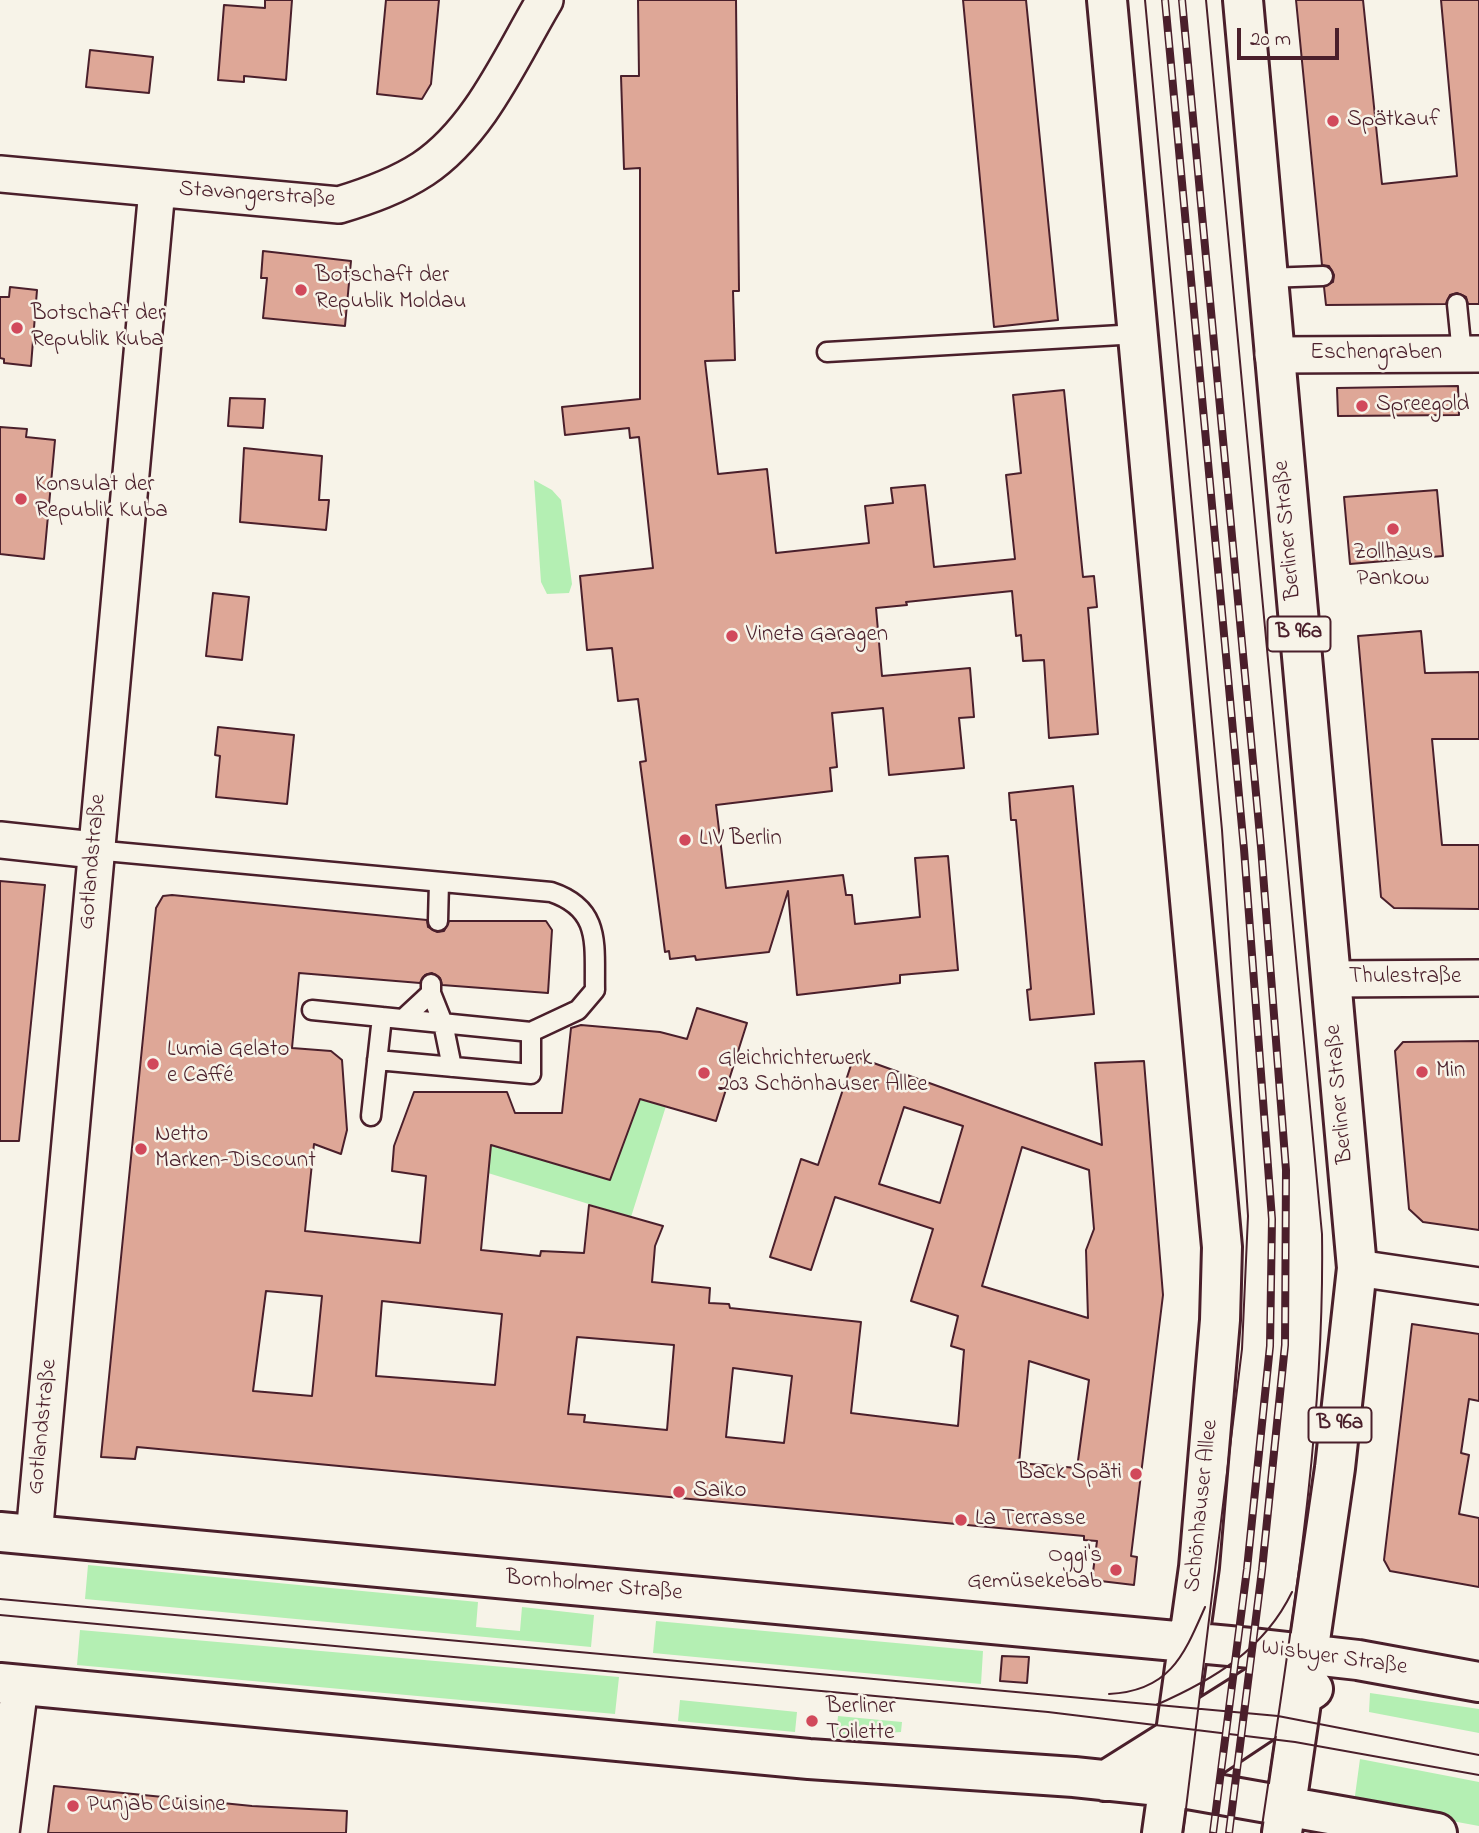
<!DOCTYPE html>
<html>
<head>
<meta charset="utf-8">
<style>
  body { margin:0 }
  #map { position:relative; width:1479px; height:1833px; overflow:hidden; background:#f7f3e8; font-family:"Indie Flower",sans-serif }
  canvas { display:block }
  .scale { position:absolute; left:1237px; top:28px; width:102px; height:32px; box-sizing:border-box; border:4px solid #4a1f2b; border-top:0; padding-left:9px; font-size:21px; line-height:24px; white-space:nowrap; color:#4a1f2b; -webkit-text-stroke:5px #f7f3e8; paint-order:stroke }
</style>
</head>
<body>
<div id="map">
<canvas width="1479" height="1833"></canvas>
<div class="scale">20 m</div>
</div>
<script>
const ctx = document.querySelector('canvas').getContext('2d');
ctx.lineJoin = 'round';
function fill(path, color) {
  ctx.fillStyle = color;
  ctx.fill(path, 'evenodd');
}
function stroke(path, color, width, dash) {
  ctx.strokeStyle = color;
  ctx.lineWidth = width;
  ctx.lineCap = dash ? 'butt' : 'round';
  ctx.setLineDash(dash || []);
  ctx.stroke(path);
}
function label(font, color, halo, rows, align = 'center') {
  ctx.font = font + ' "Indie Flower",sans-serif';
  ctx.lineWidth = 5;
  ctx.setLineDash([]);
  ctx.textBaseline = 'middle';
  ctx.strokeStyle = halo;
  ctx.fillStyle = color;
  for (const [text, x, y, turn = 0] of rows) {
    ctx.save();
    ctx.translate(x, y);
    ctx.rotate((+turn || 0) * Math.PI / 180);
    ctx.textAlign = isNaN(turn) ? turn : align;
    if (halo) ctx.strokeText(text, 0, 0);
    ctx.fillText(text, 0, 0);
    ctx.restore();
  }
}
fill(new Path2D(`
  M 534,480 L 552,490 L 561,500 L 572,584 L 569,593 L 547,594 L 541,582 Z
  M 640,1099 L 666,1106 L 631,1217 L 488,1173 L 491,1145 L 610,1180 Z
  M 88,1565 L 478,1602 L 476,1627 L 520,1631 L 522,1607 L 594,1615 L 591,1647 L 85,1599 Z
  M 656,1621 L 983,1651 L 981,1684 L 653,1653 Z
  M 80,1630 L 619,1677 L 615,1714 L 77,1665 Z
  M 1370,1693 L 1479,1709 L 1479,1733 L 1369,1712 Z
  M 680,1700 L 797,1712 L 795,1732 L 678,1721 Z
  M 838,1716 L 902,1722 L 901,1732 L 836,1736 Z
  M 1360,1759 L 1479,1782 L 1479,1826 L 1354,1803 Z`), '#b4efb3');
const building = new Path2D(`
  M 265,0 L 292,0 L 286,80 L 244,76 L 244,82 L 218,80 L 224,5 L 265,8 Z
  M 386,0 L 439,0 L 431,84 L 422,99 L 377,94 Z
  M 638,0 L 736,0 L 739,291 L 733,291 L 735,360 L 705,361 L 718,474 L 767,469 L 776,553 L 869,543 L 865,506 L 893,503 L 891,488 L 925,485 L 934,567 L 1015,559 L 1006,475 L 1021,473 L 1013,395 L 1064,390 L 1083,577 L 1094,576 L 1097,607 L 1088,608 L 1098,734 L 1049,738 L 1044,660 L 1023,661 L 1021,635 L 1016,636 L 1012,591 L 906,602 L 907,605 L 876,608 L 882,676 L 970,668 L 974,717 L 959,718 L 964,768 L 889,775 L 883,708 L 832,713 L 837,767 L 830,768 L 832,791 L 716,805 L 726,888 L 843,875 L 846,895 L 852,895 L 855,924 L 920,917 L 915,858 L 948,856 L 958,970 L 900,975 L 900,983 L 797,995 L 788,891 L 769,952 L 696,960 L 695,956 L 670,959 L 669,951 L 665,952 L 640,762 L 646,761 L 638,699 L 618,701 L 612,648 L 587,650 L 580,576 L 653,568 L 639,437 L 630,438 L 629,428 L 565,435 L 562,407 L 640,399 L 640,168 L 624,169 L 621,76 L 639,76 Z
  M 963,0 L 1026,0 L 1058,320 L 994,327 Z
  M 1296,0 L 1363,0 L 1382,184 L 1457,176 L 1441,0 L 1479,0 L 1479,304 L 1468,304 L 1466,297 L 1457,293 L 1450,295 L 1446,304 L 1326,305 L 1324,287 L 1333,282 L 1334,275 L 1329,266 L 1322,265 Z
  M 90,50 L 153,57 L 149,93 L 86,87 Z
  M 263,251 L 351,261 L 345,326 L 263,318 L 267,278 L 261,278 Z
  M 10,287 L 37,290 L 31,366 L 4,363 L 4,359 L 0,358 L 0,297 L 9,297 Z
  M 1458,386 L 1459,415 L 1338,416 L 1337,388 Z
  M 230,398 L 265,399 L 263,428 L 228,426 Z
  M 0,427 L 27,429 L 26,437 L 55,440 L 44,559 L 0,554 Z
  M 244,448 L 322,456 L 319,500 L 329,500 L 326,530 L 240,522 Z
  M 1437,490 L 1443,556 L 1350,564 L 1344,497 Z
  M 213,593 L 249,597 L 242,660 L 206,656 Z
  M 1421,631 L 1425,673 L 1479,672 L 1479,739 L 1432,739 L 1442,845 L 1479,845 L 1479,909 L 1394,908 L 1381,897 L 1358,636 Z
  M 218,727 L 294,735 L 287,804 L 216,797 L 220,756 L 215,755 Z
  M 1073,786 L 1094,1014 L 1030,1020 L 1027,990 L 1031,989 L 1016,820 L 1011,820 L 1009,793 Z
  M 0,881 L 45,885 L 19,1141 L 0,1141 Z
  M 172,895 L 427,920 L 428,927 L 437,932 L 444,931 L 449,921 L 546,921 L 552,930 L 548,993 L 442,985 L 440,978 L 432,973 L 425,975 L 420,983 L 299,973 L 292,1048 L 331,1051 L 342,1060 L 347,1130 L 341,1154 L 314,1144 L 305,1231 L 420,1243 L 426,1176 L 392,1171 L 394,1146 L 414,1092 L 507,1092 L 515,1113 L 562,1113 L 571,1028 L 581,1025 L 660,1032 L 687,1039 L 697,1008 L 747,1023 L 716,1121 L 640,1099 L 610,1180 L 491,1145 L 481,1250 L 540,1256 L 541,1251 L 584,1253 L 589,1205 L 663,1226 L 655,1246 L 652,1282 L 710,1288 L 709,1303 L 729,1304 L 730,1308 L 861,1322 L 851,1413 L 958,1426 L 964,1350 L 951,1346 L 958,1316 L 911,1301 L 933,1229 L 835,1197 L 811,1270 L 770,1257 L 801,1159 L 818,1165 L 854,1056 L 1102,1145 L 1095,1063 L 1144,1061 L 1163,1295 L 1131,1556 L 1137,1557 L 1134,1585 L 1092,1580 L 1097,1541 L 1084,1540 L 1084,1536 L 137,1447 L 135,1459 L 101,1457 L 156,908 L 163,896 ZM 904,1107 L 963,1126 L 940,1203 L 879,1184 ZM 1022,1147 L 1089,1170 L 1094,1229 L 1086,1250 L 1088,1318 L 982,1286 ZM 266,1291 L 322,1296 L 312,1396 L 253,1391 ZM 382,1301 L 502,1314 L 495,1385 L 376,1376 ZM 577,1337 L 674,1345 L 667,1430 L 584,1422 L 585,1415 L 568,1414 ZM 1029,1361 L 1089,1380 L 1077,1468 L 1019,1463 ZM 733,1368 L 792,1376 L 784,1443 L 726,1437 Z
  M 1479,1041 L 1479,1230 L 1423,1222 L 1409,1209 L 1395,1051 L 1403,1042 Z
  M 1412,1324 L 1479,1334 L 1479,1401 L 1469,1399 L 1461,1453 L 1469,1455 L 1459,1514 L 1479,1518 L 1479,1587 L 1390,1571 L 1384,1560 Z
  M 1002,1656 L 1029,1657 L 1027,1683 L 1000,1681 Z
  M 54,1786 L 252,1806 L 347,1811 L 346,1833 L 48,1833 Z`);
fill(building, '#dea797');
stroke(building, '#4a1f2b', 2);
const service = new Path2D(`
  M 1266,278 L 1323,276
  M 1457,304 L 1462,354
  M 827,352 L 1138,334
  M 94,850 L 551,892 C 602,909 594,945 595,990 L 578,1010 L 531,1032 L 312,1010
  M 438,921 L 439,882
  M 431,984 L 431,993 L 443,1023 L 452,1067
  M 403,1019 L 431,993
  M 377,1060 L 531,1074 L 531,1032
  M 371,1116 L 382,1017`);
const minor = new Path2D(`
  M 0,174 L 339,205 C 369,196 397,186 423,169 C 480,131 511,57 545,0
  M 1273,355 L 1479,354
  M 0,840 L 94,850
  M 1331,979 L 1479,978
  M 1357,1268 L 1479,1286
  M 34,1536 L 157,189
  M 1,1833 L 20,1686`);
const primary = new Path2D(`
  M 1107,0 L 1222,1247 L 1220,1320 L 1199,1567 L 1162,1833
  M 1243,0 L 1357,1268 L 1335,1468 L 1282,1833
  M 0,1532 L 1251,1648 L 1358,1660 L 1479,1682
  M 0,1683 L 809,1759 L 1074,1777 L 1188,1789 L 1437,1833
  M 1105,1781 L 1307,1654
  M 1166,1787 L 1313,1689`);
stroke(service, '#4a1f2b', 23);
stroke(minor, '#4a1f2b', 40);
stroke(primary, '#4a1f2b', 44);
stroke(service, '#f7f3e8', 18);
stroke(minor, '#f7f3e8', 35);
stroke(primary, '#f7f3e8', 38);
stroke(new Path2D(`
  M 1145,0 L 1222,830 L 1248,1216 L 1242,1349 L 1183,1833
  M 1206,0 L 1322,1234 C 1325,1436 1290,1633 1261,1833
  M 0,1599 L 1278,1716 L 1479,1755
  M 0,1615 L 1048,1712 L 1295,1742 L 1479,1775
  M 1109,1694 C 1170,1691 1184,1655 1205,1607
  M 1156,1705 C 1213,1680 1264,1650 1292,1592`), '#4a1f2b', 2);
const rail = new Path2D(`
  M 1165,0 L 1244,849 L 1272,1219 L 1270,1346 L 1247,1569 L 1213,1833
  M 1182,0 L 1261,847 L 1286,1170 L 1285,1345 L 1262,1570 L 1229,1833`);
stroke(rail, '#4a1f2b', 8);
stroke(rail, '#f7f3e8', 5, [16]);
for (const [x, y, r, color] of [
  [1333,121,7,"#d1495b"],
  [301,290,7,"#d1495b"],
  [17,328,7,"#d1495b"],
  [1362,406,7,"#d1495b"],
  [21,499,7,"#d1495b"],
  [1393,529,7,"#d1495b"],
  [732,636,7,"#d1495b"],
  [685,840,7,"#d1495b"],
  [153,1064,7,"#d1495b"],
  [1422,1072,7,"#d1495b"],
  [704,1073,7,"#d1495b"],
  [141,1149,7,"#d1495b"],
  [1136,1474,7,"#d1495b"],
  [679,1492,7,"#d1495b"],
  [961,1520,7,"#d1495b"],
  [1116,1570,7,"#d1495b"],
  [812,1721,7,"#d1495b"],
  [73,1806,7,"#d1495b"]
]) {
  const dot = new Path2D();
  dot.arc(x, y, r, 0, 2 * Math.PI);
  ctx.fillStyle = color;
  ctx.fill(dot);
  stroke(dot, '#f7f3e8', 2.5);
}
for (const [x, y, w] of [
  [1299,634,63],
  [1340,1425,63]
]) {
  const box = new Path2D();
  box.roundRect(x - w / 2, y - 17.5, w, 35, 5);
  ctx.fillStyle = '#f7f3e8';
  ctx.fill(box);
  stroke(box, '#4a1f2b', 2);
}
label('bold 21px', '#4a1f2b', null, [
  ["B 96a",1299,634],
  ["B 96a",1340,1425]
]);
label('23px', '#4a1f2b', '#f7f3e8', [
  ["Spätkauf",1347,121],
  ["Botschaft der",315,277],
  ["Republik Moldau",315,303],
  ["Botschaft der",31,315],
  ["Republik Kuba",31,341],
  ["Spreegold",1376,406],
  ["Konsulat der",35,486],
  ["Republik Kuba",35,512],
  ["Zollhaus",1393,554,"center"],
  ["Pankow",1393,580,"center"],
  ["Vineta Garagen",746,636],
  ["LIV Berlin",699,840],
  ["Lumia Gelato",167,1051],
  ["e Caffé",167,1077],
  ["Gleichrichterwerk",718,1060],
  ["203 Schönhauser Allee",718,1086],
  ["Min",1436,1072],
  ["Netto",155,1136],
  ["Marken-Discount",155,1162],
  ["Back Späti",1122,1474,"right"],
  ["Saiko",693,1492],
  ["La Terrasse",975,1520],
  ["Oggi's",1102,1557,"right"],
  ["Gemüsekebab",1102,1583,"right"],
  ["Berliner",826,1708],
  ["Toilette",826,1734],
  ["Punjab Cuisine",87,1806]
], 'left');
label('23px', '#4a1f2b', '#f7f3e8', [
  ["Stavangerstraße",257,196,4],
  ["Eschengraben",1376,354],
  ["Berliner Straße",1289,530,-95],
  ["Gotlandstraße",94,862,-85],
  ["Thulestraße",1405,978],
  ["Berliner Straße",1341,1094,-95],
  ["Gotlandstraße",44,1427,-84],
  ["Schönhauser Allee",1203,1506,-84],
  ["Bornholmer Straße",594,1587,5],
  ["Wisbyer Straße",1334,1659,8]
]);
</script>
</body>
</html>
